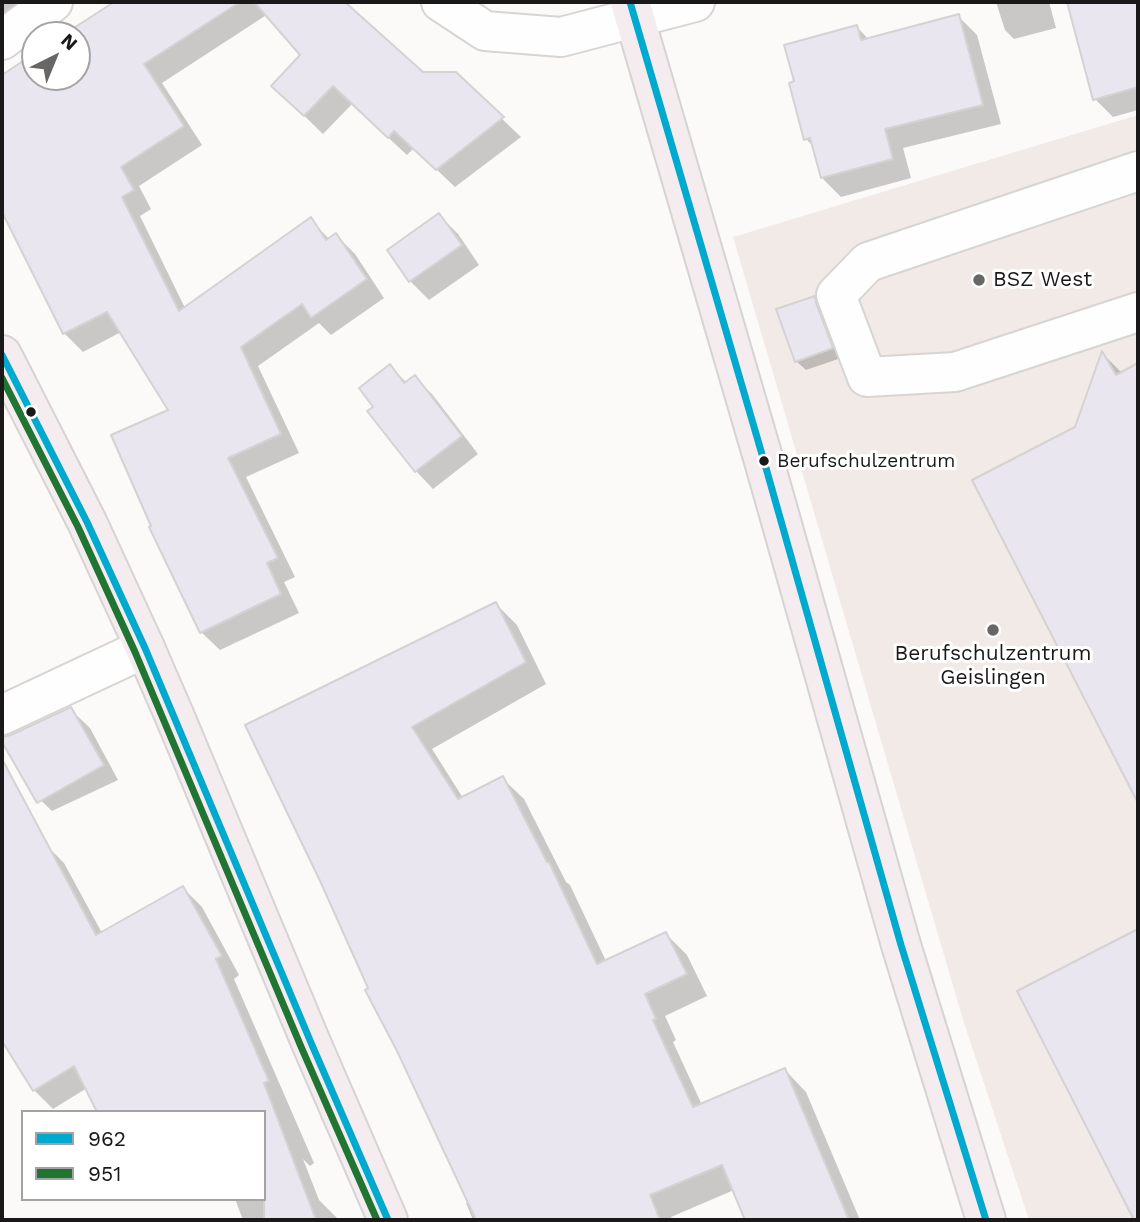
<!DOCTYPE html>
<html>
<head>
<meta charset="utf-8">
<style>
  body { margin:0 }
  #map { position:relative; width:1140px; height:1222px; overflow:hidden; background:#fcfaf8; font-family:"Work Sans",sans-serif }
  canvas { display:block }
  .frame { position:absolute; inset:0; border:4px solid #1a1818; pointer-events:none }
  .legend { position:absolute; left:21px; top:1110px; width:245px; height:91px; box-sizing:border-box; background:#fff; border:2px solid #a3a3a3; margin:0; padding:9px 12px; list-style:none; font-size:21px; color:#1a1818 }
  .legend li { display:flex; align-items:center; gap:14px; height:35px }
  .legend b { width:35px; border:2px solid #a3a3a3 }
  .north { position:absolute; left:21px; top:21px; width:70px; height:70px; box-sizing:border-box; background:#fff; border:2px solid #a3a3a3; border-radius:50%; rotate:43deg; font-size:19px; font-weight:700; line-height:28px; text-align:center; color:#1a1818 }
  .north::after { content:''; display:block; margin:auto; width:24px; height:32px; background:#696766; clip-path:polygon(50% 0,100% 100%,50% 72%,0 100%) }
</style>
</head>
<body>
<div id="map">
<canvas width="1140" height="1222"></canvas>
<div class="frame"></div>
<ul class="legend">
<li><b style="height:9px;background:#00a9ce"></b>962</li>
<li><b style="height:9px;background:#217532"></b>951</li>
</ul>
<div class="north">N</div>
</div>
<script>
const ctx = document.querySelector('canvas').getContext('2d');
ctx.lineJoin = 'round';
function fill(path, color) {
  ctx.fillStyle = color;
  ctx.fill(path, 'evenodd');
}
function stroke(path, color, width, dash) {
  ctx.strokeStyle = color;
  ctx.lineWidth = width;
  ctx.lineCap = dash ? 'butt' : 'round';
  ctx.setLineDash(dash || []);
  ctx.stroke(path);
}
function label(font, color, halo, rows, align = 'center') {
  ctx.font = font + ' "Work Sans",sans-serif';
  ctx.lineWidth = 6;
  ctx.setLineDash([]);
  ctx.textBaseline = 'middle';
  ctx.strokeStyle = halo;
  ctx.fillStyle = color;
  for (const [text, x, y, turn = 0] of rows) {
    ctx.save();
    ctx.translate(x, y);
    ctx.rotate((+turn || 0) * Math.PI / 180);
    ctx.textAlign = isNaN(turn) ? turn : align;
    if (halo) ctx.strokeText(text, 0, 0);
    ctx.fillText(text, 0, 0);
    ctx.restore();
  }
}
fill(new Path2D(`
  M 1138,115 L 1138,1220 L 1029,1220 L 964,1023 L 733,237 Z`), '#f2eae7');
fill(new Path2D(`
  M 2,2 L 29,2 L 2,22 Z
  M 118,2 L 312,2 L 331,24 L 422,74 L 455,74 L 521,137 L 455,187 L 414,148 L 407,155 L 352,104 L 323,134 L 292,104 L 302,55 L 268,14 L 162,83 L 202,145 L 139,186 L 151,209 L 140,216 L 185,308 L 311,220 L 330,240 L 336,235 L 355,254 L 384,298 L 331,335 L 319,323 L 258,366 L 299,453 L 246,477 L 295,577 L 284,582 L 299,613 L 220,650 L 201,632 L 170,410 L 121,332 L 83,352 L 64,333 L 2,202 L 2,88 L 35,72 L 35,77 L 77,77 L 77,35 L 67,35 Z
  M 996,2 L 1049,2 L 1056,28 L 1014,39 L 1005,30 Z
  M 1069,2 L 1138,2 L 1138,110 L 1113,117 L 1095,99 Z
  M 958,16 L 977,35 L 1001,124 L 903,148 L 911,178 L 841,197 L 822,178 L 814,147 L 806,139 L 857,27 L 869,40 Z
  M 439,215 L 458,234 L 479,265 L 429,300 L 410,281 L 389,250 Z
  M 814,298 L 824,307 L 841,358 L 806,370 L 796,361 Z
  M 1103,354 L 1122,373 L 1138,365 L 1138,799 L 974,481 L 1077,428 Z
  M 390,366 L 407,383 L 414,377 L 432,394 L 478,454 L 433,489 L 416,471 L 375,407 Z
  M 496,604 L 517,625 L 546,684 L 432,749 L 463,798 L 502,778 L 524,799 L 566,882 L 570,885 L 606,961 L 666,934 L 687,955 L 707,996 L 665,1016 L 676,1040 L 673,1042 L 702,1105 L 785,1070 L 806,1092 L 860,1220 L 747,1220 L 734,1190 L 671,1217 L 672,1220 L 473,1220 L 466,1203 L 469,1202 L 323,882 L 248,726 Z
  M 70,709 L 90,728 L 118,780 L 52,811 L 32,792 Z
  M 45,844 L 64,863 L 102,933 L 183,888 L 202,907 L 239,975 L 234,979 L 314,1163 L 310,1166 L 303,1159 L 319,1200 L 339,1220 L 243,1220 L 235,1199 L 264,1199 L 264,1112 L 87,1088 L 53,1109 L 34,1090 L 2,1038 L 2,873 Z
  M 1138,931 L 1138,1220 L 1136,1220 L 1019,992 Z`), '#0003');
const building = new Path2D(`
  M 114,2 L 240,2 L 144,64 L 184,126 L 121,167 L 134,190 L 122,197 L 179,311 L 311,217 L 326,240 L 336,233 L 367,279 L 311,318 L 302,304 L 241,347 L 281,434 L 228,458 L 278,558 L 267,563 L 281,594 L 200,633 L 149,527 L 151,526 L 111,435 L 168,410 L 107,312 L 63,334 L 2,212 L 2,75 L 35,53 L 35,77 L 77,77 L 77,35 L 63,35 Z
  M 254,2 L 345,2 L 423,72 L 456,72 L 504,117 L 436,170 L 394,131 L 388,138 L 333,86 L 304,116 L 271,86 L 300,55 Z
  M 1067,2 L 1138,2 L 1138,87 L 1093,100 Z
  M 959,14 L 983,105 L 885,129 L 893,159 L 821,178 L 810,138 L 804,140 L 789,83 L 794,81 L 784,45 L 857,25 L 861,40 Z
  M 439,213 L 462,245 L 409,282 L 387,250 Z
  M 815,296 L 816,303 L 833,348 L 795,362 L 776,309 Z
  M 1102,351 L 1116,375 L 1138,363 L 1138,803 L 972,480 L 1075,427 Z
  M 390,364 L 404,383 L 415,375 L 462,436 L 415,472 L 367,411 L 373,407 L 359,388 Z
  M 496,602 L 526,662 L 412,727 L 458,799 L 503,776 L 547,862 L 549,862 L 597,964 L 666,932 L 687,974 L 645,994 L 656,1019 L 653,1020 L 693,1107 L 785,1068 L 849,1220 L 745,1220 L 722,1165 L 650,1195 L 660,1220 L 476,1220 L 397,1051 L 365,990 L 368,988 L 321,883 L 245,725 Z
  M 71,707 L 104,765 L 37,803 L 2,742 L 2,737 L 11,735 Z
  M 2,759 L 96,935 L 183,886 L 222,956 L 216,959 L 269,1081 L 264,1083 L 316,1220 L 264,1220 L 264,1112 L 97,1112 L 74,1066 L 33,1091 L 2,1041 Z
  M 1138,929 L 1138,1220 L 1134,1220 L 1017,991 Z`);
fill(building, '#eae6ef');
stroke(building, '#d4d2d3', 2);
const minor = new Path2D(`
  M 441,2 L 485,31 L 561,37 L 695,2
  M 2,40 L 53,2
  M 1138,171 L 868,262 L 836,295 L 867,377 L 955,372 L 1138,312
  M 2,715 L 145,648`);
const major = new Path2D(`
  M 630,2 L 766,468 L 901,945 L 986,1220
  M 2,355 L 87,522 L 145,648 L 175,717 L 312,1045 L 388,1220`);
stroke(minor, '#d7d5d3', 42);
stroke(major, '#d5d4d3', 42);
stroke(minor, '#fffefe', 38);
stroke(major, '#f5ecef', 38);
stroke(new Path2D(`
  M 630,2 L 766,468 L 901,945 L 986,1220
  M 2,355 L 87,522 L 145,648 L 312,1045 L 388,1220`), '#00a9ce', 7);
stroke(new Path2D(`
  M 2,378 L 78,527 L 135,652 L 302,1049 L 377,1220`), '#217532', 7);
for (const [x, y, r, color] of [
  [979,280,7,"#696766"],
  [31,412,6,"#1a1818"],
  [764,461,6,"#1a1818"],
  [993,630,7,"#696766"]
]) {
  const dot = new Path2D();
  dot.arc(x, y, r, 0, 2 * Math.PI);
  ctx.fillStyle = color;
  ctx.fill(dot);
  stroke(dot, '#fff', 2.5);
}
label('19px', '#1a1818', '#fff', [
  ["Berufschulzentrum",777,461]
], 'left');
label('21px', '#1a1818', '#fff', [
  ["BSZ West",993,280],
  ["Berufschulzentrum",993,654,"center"],
  ["Geislingen",993,678,"center"]
], 'left');
</script>
</body>
</html>
